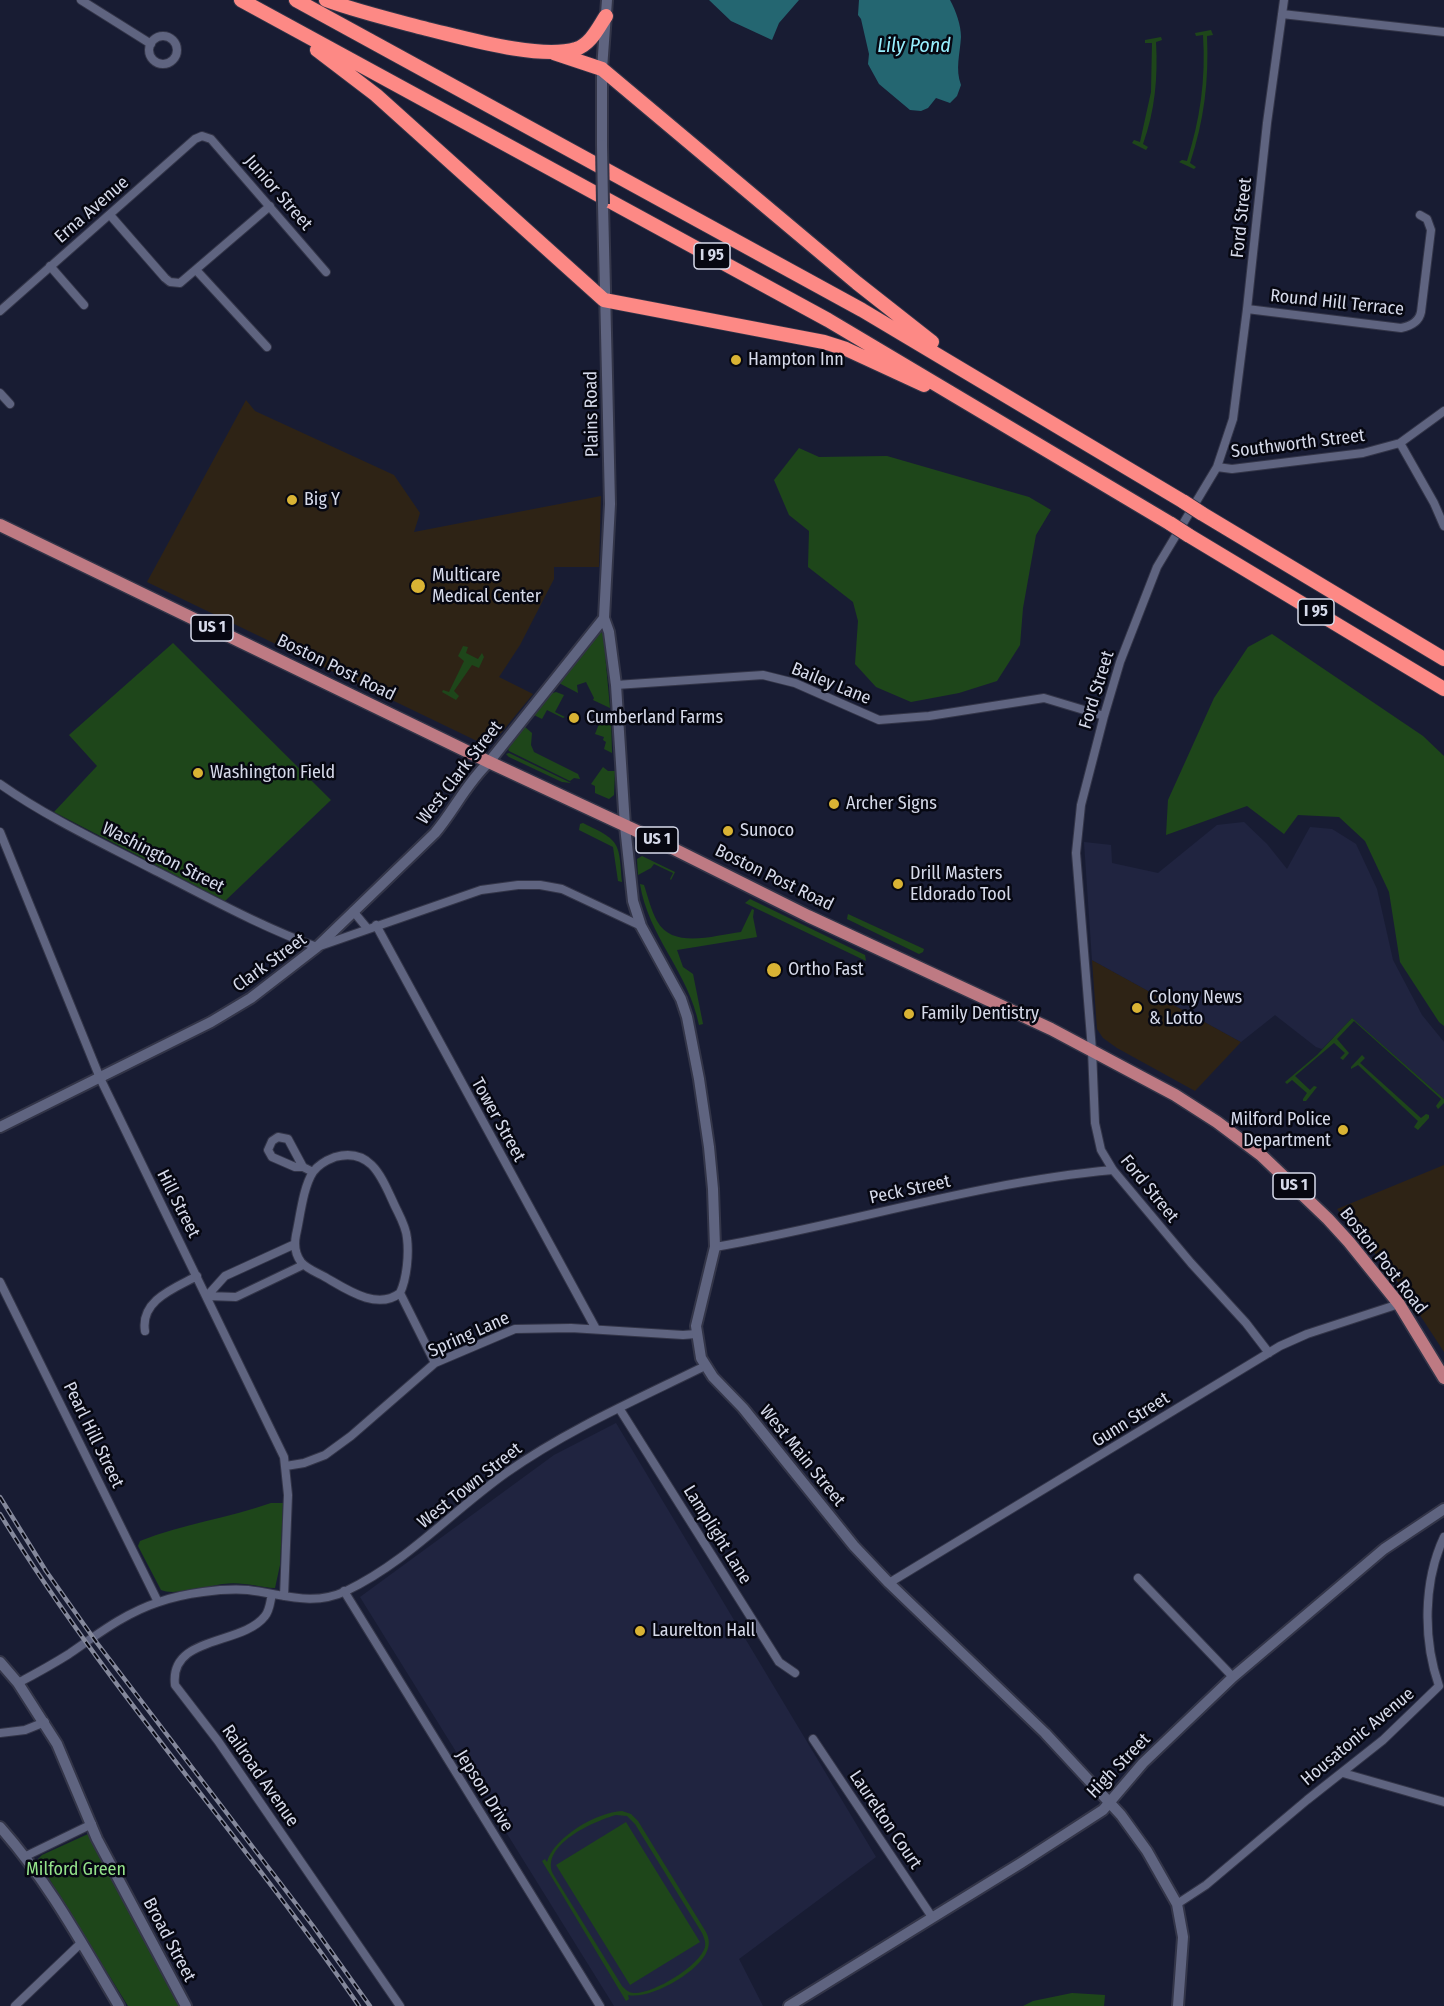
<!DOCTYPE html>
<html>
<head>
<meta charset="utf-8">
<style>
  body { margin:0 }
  canvas { display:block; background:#181c33 }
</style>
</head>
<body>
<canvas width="1444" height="2006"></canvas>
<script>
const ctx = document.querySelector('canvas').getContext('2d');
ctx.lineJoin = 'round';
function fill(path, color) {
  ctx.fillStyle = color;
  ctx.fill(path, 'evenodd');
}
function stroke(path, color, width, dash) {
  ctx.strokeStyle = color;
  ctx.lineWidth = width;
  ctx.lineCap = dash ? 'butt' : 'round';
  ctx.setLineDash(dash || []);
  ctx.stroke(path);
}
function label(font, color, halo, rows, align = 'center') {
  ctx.font = font + ' "Fira Sans Condensed",sans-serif';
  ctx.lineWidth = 5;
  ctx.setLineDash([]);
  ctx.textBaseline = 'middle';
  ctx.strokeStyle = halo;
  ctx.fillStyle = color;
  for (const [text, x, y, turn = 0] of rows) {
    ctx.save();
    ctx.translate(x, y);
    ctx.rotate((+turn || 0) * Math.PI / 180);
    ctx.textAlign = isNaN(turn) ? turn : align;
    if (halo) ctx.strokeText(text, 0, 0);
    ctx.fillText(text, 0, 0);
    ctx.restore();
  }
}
fill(new Path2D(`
  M 246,400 L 255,411 L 394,475 L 420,513 L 414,532 L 601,496 L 599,567 L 554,567 L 554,579 L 520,645 L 499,677 L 533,694 L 502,732 L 494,739 L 488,743 L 479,742 L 147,582 Z
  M 1092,960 L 1241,1042 L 1195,1091 L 1117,1048 L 1103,1038 L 1097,1029 Z
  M 1444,1165 L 1444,1352 L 1401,1286 L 1377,1256 L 1337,1209 Z`), '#2e2315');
fill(new Path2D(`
  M 1244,822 L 1267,844 L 1287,869 L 1310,827 L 1332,829 L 1356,844 L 1377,889 L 1393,960 L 1422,1015 L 1444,1042 L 1444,1099 L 1352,1018 L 1322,1049 L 1316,1047 L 1275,1015 L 1241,1042 L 1092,960 L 1084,842 L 1111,845 L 1112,863 L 1158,873 L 1217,825 Z
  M 616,1423 L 876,1857 L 739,1959 L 763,2006 L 614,2006 L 360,1597 L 554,1455 Z`), '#202440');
fill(new Path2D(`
  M 1211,30 L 1213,35 L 1207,36 C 1209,81 1204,121 1190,163 L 1196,167 L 1194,169 L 1179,162 L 1182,160 L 1187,161 C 1200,120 1206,79 1203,35 L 1196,36 L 1195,33 Z
  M 1161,37 L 1162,40 L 1156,42 C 1158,77 1155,111 1143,144 L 1148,147 L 1146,150 L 1132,143 L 1134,140 L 1140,142 L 1151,92 L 1152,43 L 1145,43 L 1145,40 Z
  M 799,448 L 819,457 L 887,456 L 1029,497 L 1051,510 L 1036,535 L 1023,608 L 1020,645 L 997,681 L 959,693 L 911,702 L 876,687 L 855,664 L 858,621 L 853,602 L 808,567 L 809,531 L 789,515 L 774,480 Z
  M 600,632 L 603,633 L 605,636 L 612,708 L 605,654 L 610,708 L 593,700 L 594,698 L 586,682 L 577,685 L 578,693 L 559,683 Z
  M 1272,634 L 1423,736 L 1444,756 L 1444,1026 L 1439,1022 L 1400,962 L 1389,892 L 1365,841 L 1339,817 L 1298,815 L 1284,834 L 1247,806 L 1166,835 L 1168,800 L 1214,698 L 1248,647 Z
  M 173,643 L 331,800 L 225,901 L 54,812 L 97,766 L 69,735 Z
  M 463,646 L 468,647 L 466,653 L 478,659 L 482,653 L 484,657 L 479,668 L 472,665 L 454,691 L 459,696 L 456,700 L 442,692 L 443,690 L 449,692 L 464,661 L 458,656 Z
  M 556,692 L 564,695 L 555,712 L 565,717 L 563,718 L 547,710 L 542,719 L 534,715 L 550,694 Z
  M 603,714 L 611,718 L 612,753 L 604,749 L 606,742 L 603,740 L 604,737 L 595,734 Z
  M 525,727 L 532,733 L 531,745 L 534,752 L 578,774 L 580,779 L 574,778 L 570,781 L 509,751 L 508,749 Z
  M 509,753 L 569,782 L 571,783 L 562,782 L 509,757 L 506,754 Z
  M 603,767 L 608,771 L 615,771 L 614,795 L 609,799 L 595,793 L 595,786 L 591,784 Z
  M 583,823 C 620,841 619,841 622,882 L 618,881 L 613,847 L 579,830 L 580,824 Z
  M 642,856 L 675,872 L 671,880 L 670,879 L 673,873 L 654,864 L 651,868 L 638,875 L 637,859 Z
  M 640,884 L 644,885 C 648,897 651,910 657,921 C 673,950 715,935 741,932 L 752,909 L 754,910 L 753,917 L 757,937 L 677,950 L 683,967 L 693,974 L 703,1024 L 699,1025 C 689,973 648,936 640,884 Z
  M 750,899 L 865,955 L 866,961 L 745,903 Z
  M 848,914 L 924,949 L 923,952 L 919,954 L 847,919 Z
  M 1352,1018 L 1444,1099 L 1444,1103 L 1438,1109 L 1436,1106 L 1441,1099 L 1354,1021 L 1337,1039 L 1349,1053 L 1343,1060 L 1340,1058 L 1345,1053 L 1334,1043 L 1295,1076 L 1310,1090 L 1314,1086 L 1317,1087 L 1306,1101 L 1303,1101 L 1303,1099 L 1307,1093 L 1292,1080 L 1287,1084 L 1285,1082 L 1317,1055 Z
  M 1362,1055 L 1365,1058 L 1360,1063 L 1421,1118 L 1426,1114 L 1429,1115 L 1429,1118 L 1418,1130 L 1414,1127 L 1418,1121 L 1358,1065 L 1351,1069 L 1351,1067 Z
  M 271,1503 L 283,1503 L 280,1565 L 275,1588 C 258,1587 241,1581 223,1584 C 208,1586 174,1596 161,1590 L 138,1546 L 140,1541 C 183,1524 228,1518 271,1503 Z
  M 622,1811 L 631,1814 L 638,1821 L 706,1932 C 709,1938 710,1944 707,1951 C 699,1972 650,2000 628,1995 L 629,1999 L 626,2001 L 542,1861 L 545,1859 L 547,1862 C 554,1837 597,1812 622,1811 ZM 616,1815 L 627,1816 L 635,1824 L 702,1933 C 704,1938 706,1942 705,1947 C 700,1966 653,1994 634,1993 C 629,1993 626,1990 622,1986 L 553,1874 C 540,1845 594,1821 616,1815 Z
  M 626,1822 L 700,1942 L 630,1985 L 556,1865 Z
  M 88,1834 L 181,2006 L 128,2006 L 40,1864 L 38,1859 L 42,1855 Z
  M 1072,1993 L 1105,1995 L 1104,2006 L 1023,2006 L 1033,2001 Z`), '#1e461a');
fill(new Path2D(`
  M 709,0 L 799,0 L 779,23 L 772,40 L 731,21 Z
  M 859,0 L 950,0 C 956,11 961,25 961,37 C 960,54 955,69 961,85 L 957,96 L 950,103 L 936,98 L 928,108 L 921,111 L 910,110 L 879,84 L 868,64 L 869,54 L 861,19 L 858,15 Z`), '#246671');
const street = new Path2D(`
  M 81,0 L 151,44
  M 1282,14 L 1444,32
  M149 50a14 14 0 1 1 28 0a14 14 0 1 1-28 0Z
  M 110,215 L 165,278 L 170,282 L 180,283 L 270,206
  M 50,266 L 84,305
  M 197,271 L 267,347
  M 1247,309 L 1401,328 C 1411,326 1419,322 1421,312 L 1431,230 L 1427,219 L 1420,215
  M 0,311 L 195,139 L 202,136 L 211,139 L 326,272
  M 0,393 L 10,404
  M 1400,443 L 1434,503 L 1444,526
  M 1217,467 L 1232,469 L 1363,453 L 1400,443 L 1444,411
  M 616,685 L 763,675 L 795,683 L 879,720 L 929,716 L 1044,698 L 1104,716
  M 0,784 C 47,817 100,842 152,869 C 206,896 259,926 317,947 L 481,890 L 518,885 L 540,885 L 562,889 L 641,926
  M 0,832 L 100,1078 L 284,1457 L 288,1495 L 284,1596
  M 353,911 L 367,928
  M 376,925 L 596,1329
  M 303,1167 L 295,1167 L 272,1157 L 268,1150 L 272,1141 L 278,1137 L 288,1139 L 303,1167 L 313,1172
  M 295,1244 L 225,1276 L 207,1296 L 236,1297 L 303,1265
  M 715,1247 C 848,1224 978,1182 1113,1170
  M 0,1282 L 158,1602
  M 400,1293 C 407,1278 409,1254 407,1238 C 406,1226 399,1215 394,1204 C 382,1178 371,1147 335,1157 C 327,1160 318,1165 313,1172 C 303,1187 300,1218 296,1235 C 294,1245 295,1254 301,1262 C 307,1269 318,1273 325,1277 C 346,1289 377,1311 400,1293 L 435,1363
  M 145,1331 C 140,1300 175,1288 197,1276
  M 1269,1353 L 1246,1323 L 1191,1263 L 1113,1170 L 1101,1150 L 1095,1123 L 1092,1050 L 1076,853 L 1081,805 L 1104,716 L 1120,662 L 1157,567 L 1217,467 L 1233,419 L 1247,309 L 1267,123 L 1284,0
  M 619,1408 L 779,1662 L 795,1673
  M 286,1466 L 304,1463 L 325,1455 L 351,1436 L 435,1363 L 515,1329 L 571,1328 L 683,1335 L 696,1334
  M 1138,1578 L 1233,1677
  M 889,1583 L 1280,1346 L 1307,1334 L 1399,1304
  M 344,1591 L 600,2006
  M 272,1594 C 270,1602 270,1610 265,1616 C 242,1646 169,1635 175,1685 L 218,1741 L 400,2006
  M 18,1683 C 35,1674 53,1664 69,1654 C 98,1634 125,1613 159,1602 C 173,1597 188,1594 203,1592 C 218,1590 233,1589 248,1590 C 283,1594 312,1607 346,1591 C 407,1562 451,1512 506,1473 C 567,1430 638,1399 705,1366
  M 0,1733 L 25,1730 L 45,1722
  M 813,1739 L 932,1917
  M 1343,1773 L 1444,1802
  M 26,1856 L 92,1824
  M 1177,1904 L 1206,1885 L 1307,1800 L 1383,1740 L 1439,1686 C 1423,1640 1423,1582 1444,1537
  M 15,2006 L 81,1943`);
const secondary = new Path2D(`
  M 602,145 L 602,69 L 607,0
  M 603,204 L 610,504 L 604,618 L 609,632 L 616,685 L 625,826 L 633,901 L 641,926 L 681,999 L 687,1017 L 699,1079 L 709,1147 L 713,1189 L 715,1247 L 696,1326 L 701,1358 L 713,1377 L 743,1408 L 854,1546 L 889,1583 L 1045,1733 L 1121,1815 L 1147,1851 L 1177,1904 L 1183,1937 L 1178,2006
  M 0,1127 L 211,1022 L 251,998 L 317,947 L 435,833 C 455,809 466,784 489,762 L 604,618
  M 0,1662 L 18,1683 L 57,1744 L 97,1839 L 186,2006
  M 0,1827 C 48,1881 82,1944 119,2006
  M 789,2006 L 1021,1863 L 1103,1810 L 1143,1763 L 1233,1677 L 1384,1549 L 1444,1509`);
const primary = new Path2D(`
  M 0,525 L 489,762 L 654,839 L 808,916 L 1051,1029 L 1175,1095 L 1217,1122 L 1261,1155 L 1328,1219 L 1349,1242 L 1399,1304 L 1444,1378`);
const highway = new Path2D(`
  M 241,0 L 828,320 L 1171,524
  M 296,0 L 862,310 L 1184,502
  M 326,0 C 359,12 393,20 427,29 C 465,38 540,60 576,49 C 591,44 598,28 606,16
  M 317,50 L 376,95 L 604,300 L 824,342 L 846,349 L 924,385
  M 554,53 L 602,69 L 857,283 L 932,342
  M 1201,513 L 1444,659
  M 1188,535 L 1444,689`);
stroke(street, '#333548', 10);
stroke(secondary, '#333548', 14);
stroke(primary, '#333548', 15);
stroke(highway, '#333548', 16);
stroke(street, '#5f6480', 8);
stroke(secondary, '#5f6480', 10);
stroke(primary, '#be7a83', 12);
stroke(highway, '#fd8985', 14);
const rail = new Path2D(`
  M 0,1497 L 46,1571 L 97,1643 L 313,1926 L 370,2006
  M 0,1514 C 106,1687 244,1839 359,2006`);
stroke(rail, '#84889b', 4.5);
stroke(rail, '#060711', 2, [7]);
const secondaryBridge = new Path2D(`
  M 602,145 L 603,204`);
const highwayBridge = new Path2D(`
  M 1184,502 L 1201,513
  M 1171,524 L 1188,535`);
stroke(secondaryBridge, '#333548', 14, []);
stroke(highwayBridge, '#333548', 16, []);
stroke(secondaryBridge, '#5f6480', 10);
stroke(highwayBridge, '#fd8985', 14);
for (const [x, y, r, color] of [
  [736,360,6,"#d9b334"],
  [292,500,6,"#d9b334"],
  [418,586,8,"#d9b334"],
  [574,718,6,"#d9b334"],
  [198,773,6,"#d9b334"],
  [834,804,6,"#d9b334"],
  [728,831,6,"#d9b334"],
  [898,884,6,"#d9b334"],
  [774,970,8,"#d9b334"],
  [1137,1008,6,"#d9b334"],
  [909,1014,6,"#d9b334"],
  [1343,1130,6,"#d9b334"],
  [640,1631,6,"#d9b334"]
]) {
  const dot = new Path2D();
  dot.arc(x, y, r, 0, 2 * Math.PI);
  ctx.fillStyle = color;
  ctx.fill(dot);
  stroke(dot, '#060711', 2);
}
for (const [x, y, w] of [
  [712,256,36],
  [1316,612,36],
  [212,628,42],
  [657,840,42],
  [1294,1186,42]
]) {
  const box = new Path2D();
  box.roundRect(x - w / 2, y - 13, w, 26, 4.5);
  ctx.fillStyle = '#060711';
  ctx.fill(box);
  stroke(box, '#d6daea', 1.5);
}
label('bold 16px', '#d6daea', null, [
  ["I 95",712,256],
  ["I 95",1316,612],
  ["US 1",212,628],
  ["US 1",657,840],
  ["US 1",1294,1186]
]);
label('18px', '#d6daea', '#060711', [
  ["Junior Street",278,193,49],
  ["Erna Avenue",92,210,-41],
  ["Ford Street",1242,218,-84],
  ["Round Hill Terrace",1337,303,6],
  ["Plains Road",592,414,-91],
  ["Southworth Street",1298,444,-7],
  ["Boston Post Road",336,668,26],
  ["Bailey Lane",831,684,22],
  ["Ford Street",1097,690,-73],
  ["West Clark Street",460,773,-52],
  ["Washington Street",163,858,27],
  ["Boston Post Road",774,878,26],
  ["Clark Street",270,963,-36],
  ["Tower Street",498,1120,61],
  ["Ford Street",1149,1189,51],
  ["Peck Street",910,1190,-12],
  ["Hill Street",178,1204,63],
  ["Boston Post Road",1383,1261,52],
  ["Spring Lane",469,1335,-24],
  ["Gunn Street",1131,1420,-32],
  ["Pearl Hill Street",93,1435,64],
  ["West Main Street",802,1456,51],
  ["West Town Street",470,1486,-38],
  ["Lamplight Lane",717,1535,58],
  ["Housatonic Avenue",1358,1737,-40],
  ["High Street",1119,1766,-46],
  ["Railroad Avenue",260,1776,55],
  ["Jepson Drive",484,1791,58],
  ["Laurelton Court",885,1820,56],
  ["Broad Street",169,1940,62]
]);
label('18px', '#d6daea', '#060711', [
  ["Hampton Inn",748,360],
  ["Big Y",304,500],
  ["Multicare",432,576],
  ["Medical Center",432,597],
  ["Cumberland Farms",586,718],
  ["Washington Field",210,773],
  ["Archer Signs",846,804],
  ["Sunoco",740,831],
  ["Drill Masters",910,874],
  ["Eldorado Tool",910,895],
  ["Ortho Fast",788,970],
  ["Colony News",1149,998],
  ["& Lotto",1149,1019],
  ["Family Dentistry",921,1014],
  ["Milford Police",1331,1120,"right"],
  ["Department",1331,1141,"right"],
  ["Laurelton Hall",652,1631]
], 'left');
label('18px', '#94e38b', '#060711', [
  ["Milford Green",76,1870]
]);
label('italic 20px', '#99efff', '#060711', [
  ["Lily Pond",914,46]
]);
</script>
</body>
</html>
